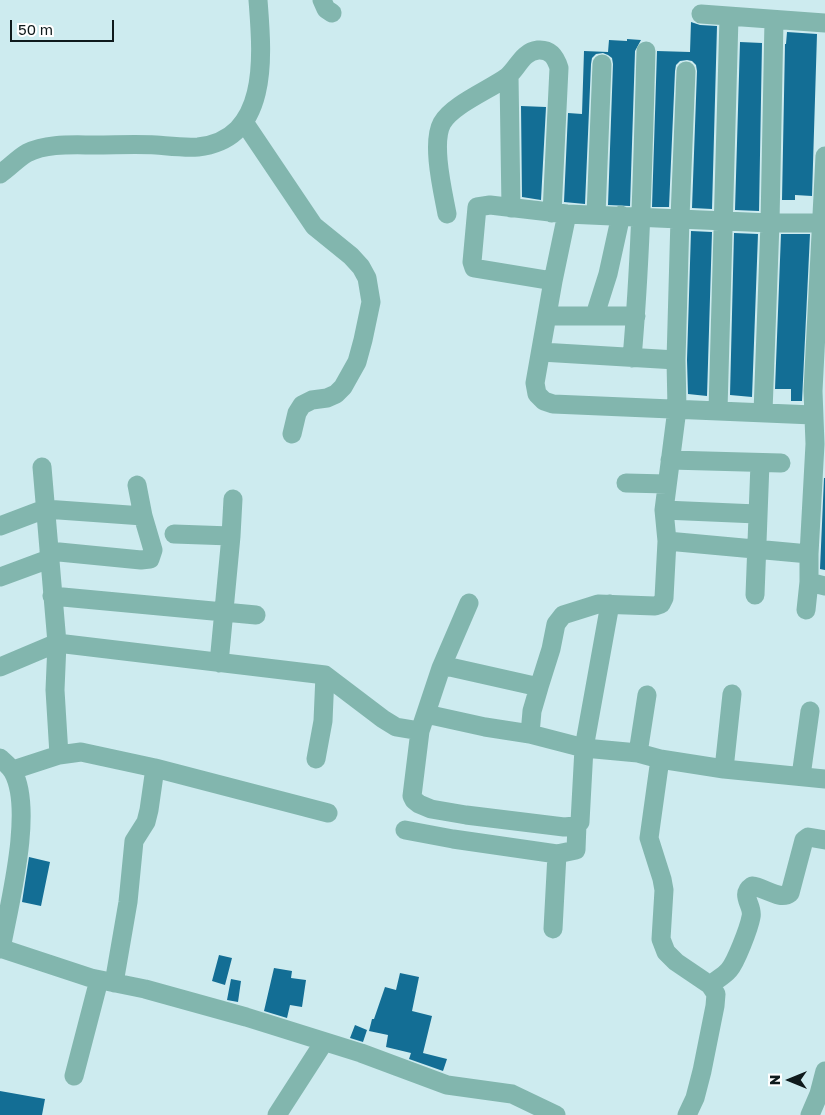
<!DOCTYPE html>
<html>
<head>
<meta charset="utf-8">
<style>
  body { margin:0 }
  #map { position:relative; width:825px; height:1115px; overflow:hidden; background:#cdebef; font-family:"Golos Text",sans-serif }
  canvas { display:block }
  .north { position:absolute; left:765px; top:1055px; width:50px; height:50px; -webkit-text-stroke:4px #fff; paint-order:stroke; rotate:270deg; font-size:14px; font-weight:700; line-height:20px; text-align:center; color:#0f1a1c }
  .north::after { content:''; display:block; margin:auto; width:18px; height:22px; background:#0f1a1c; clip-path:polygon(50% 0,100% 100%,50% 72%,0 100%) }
  .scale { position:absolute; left:10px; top:20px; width:104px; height:22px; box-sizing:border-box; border:2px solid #0f1a1c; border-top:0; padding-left:6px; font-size:15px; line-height:18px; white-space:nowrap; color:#0f1a1c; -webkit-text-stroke:4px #fff; paint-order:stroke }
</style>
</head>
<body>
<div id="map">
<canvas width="825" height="1115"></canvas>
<div class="north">N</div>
<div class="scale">50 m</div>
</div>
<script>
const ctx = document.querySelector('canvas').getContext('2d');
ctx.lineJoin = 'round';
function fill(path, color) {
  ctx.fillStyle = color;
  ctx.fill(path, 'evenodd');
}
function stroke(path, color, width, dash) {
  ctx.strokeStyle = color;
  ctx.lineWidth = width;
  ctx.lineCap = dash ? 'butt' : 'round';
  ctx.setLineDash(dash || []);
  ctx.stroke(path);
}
fill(new Path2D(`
  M 691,22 L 700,25 L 717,26 L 712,209 L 692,208 L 697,71 L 696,65 L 692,61 L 687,60 L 680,61 L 676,65 L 675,71 L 669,207 L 652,207 L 657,51 L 690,52 Z
  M 787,32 L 817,34 L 812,196 L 795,195 L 795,200 L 782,200 L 785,44 L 786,44 Z
  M 627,39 L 641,40 L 635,51 L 630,206 L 608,205 L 613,64 L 612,58 L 608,55 L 603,53 L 596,54 L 592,58 L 591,64 L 585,204 L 564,202 L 568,113 L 582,114 L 584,51 L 608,52 L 609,40 L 627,41 Z
  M 740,42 L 762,43 L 759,211 L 735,210 Z
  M 521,106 L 546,107 L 541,200 L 522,197 Z
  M 691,231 L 712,232 L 707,396 L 688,394 L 687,360 Z
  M 734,233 L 758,234 L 752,397 L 730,395 Z
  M 781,234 L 810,234 L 802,401 L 791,401 L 791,389 L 775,389 Z
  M 824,478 L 825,478 L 825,570 L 820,569 Z
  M 29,857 L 50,862 L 41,906 L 22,902 Z
  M 219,955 L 232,958 L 225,985 L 212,981 Z
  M 274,968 L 292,971 L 291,978 L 306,980 L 302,1007 L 290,1005 L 287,1018 L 264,1011 Z
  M 400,973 L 419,977 L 412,1011 L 432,1016 L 423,1053 L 447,1059 L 443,1071 L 409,1059 L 411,1053 L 386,1047 L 388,1035 L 369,1031 L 372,1019 L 374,1019 L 385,987 L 396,990 Z
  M 231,979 L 241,981 L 238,1002 L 227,1000 Z
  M 355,1025 L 367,1030 L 363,1042 L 350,1038 Z
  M 0,1091 L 45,1099 L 42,1115 L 0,1115 Z`), '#136e95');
stroke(new Path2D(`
  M 322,0 L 326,9 L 332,13
  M 701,14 L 825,23
  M 509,76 L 511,208
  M 244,122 L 314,226 L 351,256 L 361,267 L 367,278 L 371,302 L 363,340 L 357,362 L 343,387 L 336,394 L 327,398 L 312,400 L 302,405 L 297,413 L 292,434
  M 825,156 L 813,391 L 815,444 L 809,554 L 809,582 L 825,586
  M 0,174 C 9,168 18,158 27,153 C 47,143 73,145 95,145 C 115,145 136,144 156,145 C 169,146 184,148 198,147 C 271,139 262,53 258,0
  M 447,214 C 443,192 431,143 442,123 C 452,105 489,90 507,77 C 518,68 522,52 538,50 C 551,49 556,58 559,68 L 552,213
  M 567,214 L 553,281 L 535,383 L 537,394 L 544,401 L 553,404 L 813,415
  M 596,215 L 602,64
  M 553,281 L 474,268 L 472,262 L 477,207 L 490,205 L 567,214 L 770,223 L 825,223
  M 595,315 L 608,274 L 621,215
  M 547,316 L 636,316
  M 541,352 L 676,360
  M 632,358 C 641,256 643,153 646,51
  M 718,410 L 729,17
  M 763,412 L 770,223 L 774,20
  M 670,460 L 781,463
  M 626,483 L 667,484
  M 664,510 L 757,514
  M 0,526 L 45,509 L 143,516
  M 174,534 L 231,536
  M 667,541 L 809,554
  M 49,551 L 141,560 L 150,559 L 153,550 L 143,516 L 137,485
  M 0,577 L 49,559
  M 755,595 L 760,463
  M 52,596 L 256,615
  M 806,610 L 809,582
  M 219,663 L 231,536 L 233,499
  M 0,667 L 57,643 L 325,675 L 383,719 L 396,727 L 420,731 L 441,668 L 450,667 L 539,687 L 551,649 L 556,624 L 563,615 L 598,604 L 655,606 L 661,604 L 664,598 L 667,541 L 664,510 L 677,409 L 676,360 L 680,218 L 686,71
  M 441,668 L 469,603
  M 426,714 L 485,727 L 530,734 L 584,748 L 638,753 L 660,759 L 724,769 L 825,779
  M 420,731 L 412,796 L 414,800 L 419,804 L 431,809 L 466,815 L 564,827 L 575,826 L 580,822 L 584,748 L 610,604
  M 530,734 L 532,711 L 539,687
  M 638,753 L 647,695
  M 59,755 L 81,752 L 155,768 L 328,813
  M 0,758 C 4,762 10,766 13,772 C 34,810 9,905 1,949
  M 316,759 L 323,721 L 325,675
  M 660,759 L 649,838 L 662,879 L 664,890 L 661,939 L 666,952 L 676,962 L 710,985 L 716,994 L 715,1006 L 702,1071 L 695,1098 L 687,1115
  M 724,769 L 732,694
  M 13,770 L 59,755 L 55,690 L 57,643 L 42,467
  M 801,776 L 810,711
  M 405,830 L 453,839 L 557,854
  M 553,929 L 557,854 L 576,850 L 577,824
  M 0,948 L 91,978 L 145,989 L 246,1017 L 361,1053 L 447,1085 L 512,1094 L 556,1115
  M 114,983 L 128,902 L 134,841 L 146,822 L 149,810 L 155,768
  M 710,985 C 716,980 724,976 729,970 C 736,962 749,928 751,917 C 754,906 739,895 752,886 C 764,887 780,901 790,893 L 804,840 L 808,837 L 825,840
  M 74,1076 L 99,980
  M 277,1115 L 324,1042
  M 810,1115 L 819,1094 L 825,1071`), '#82b6ae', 19);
</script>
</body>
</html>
